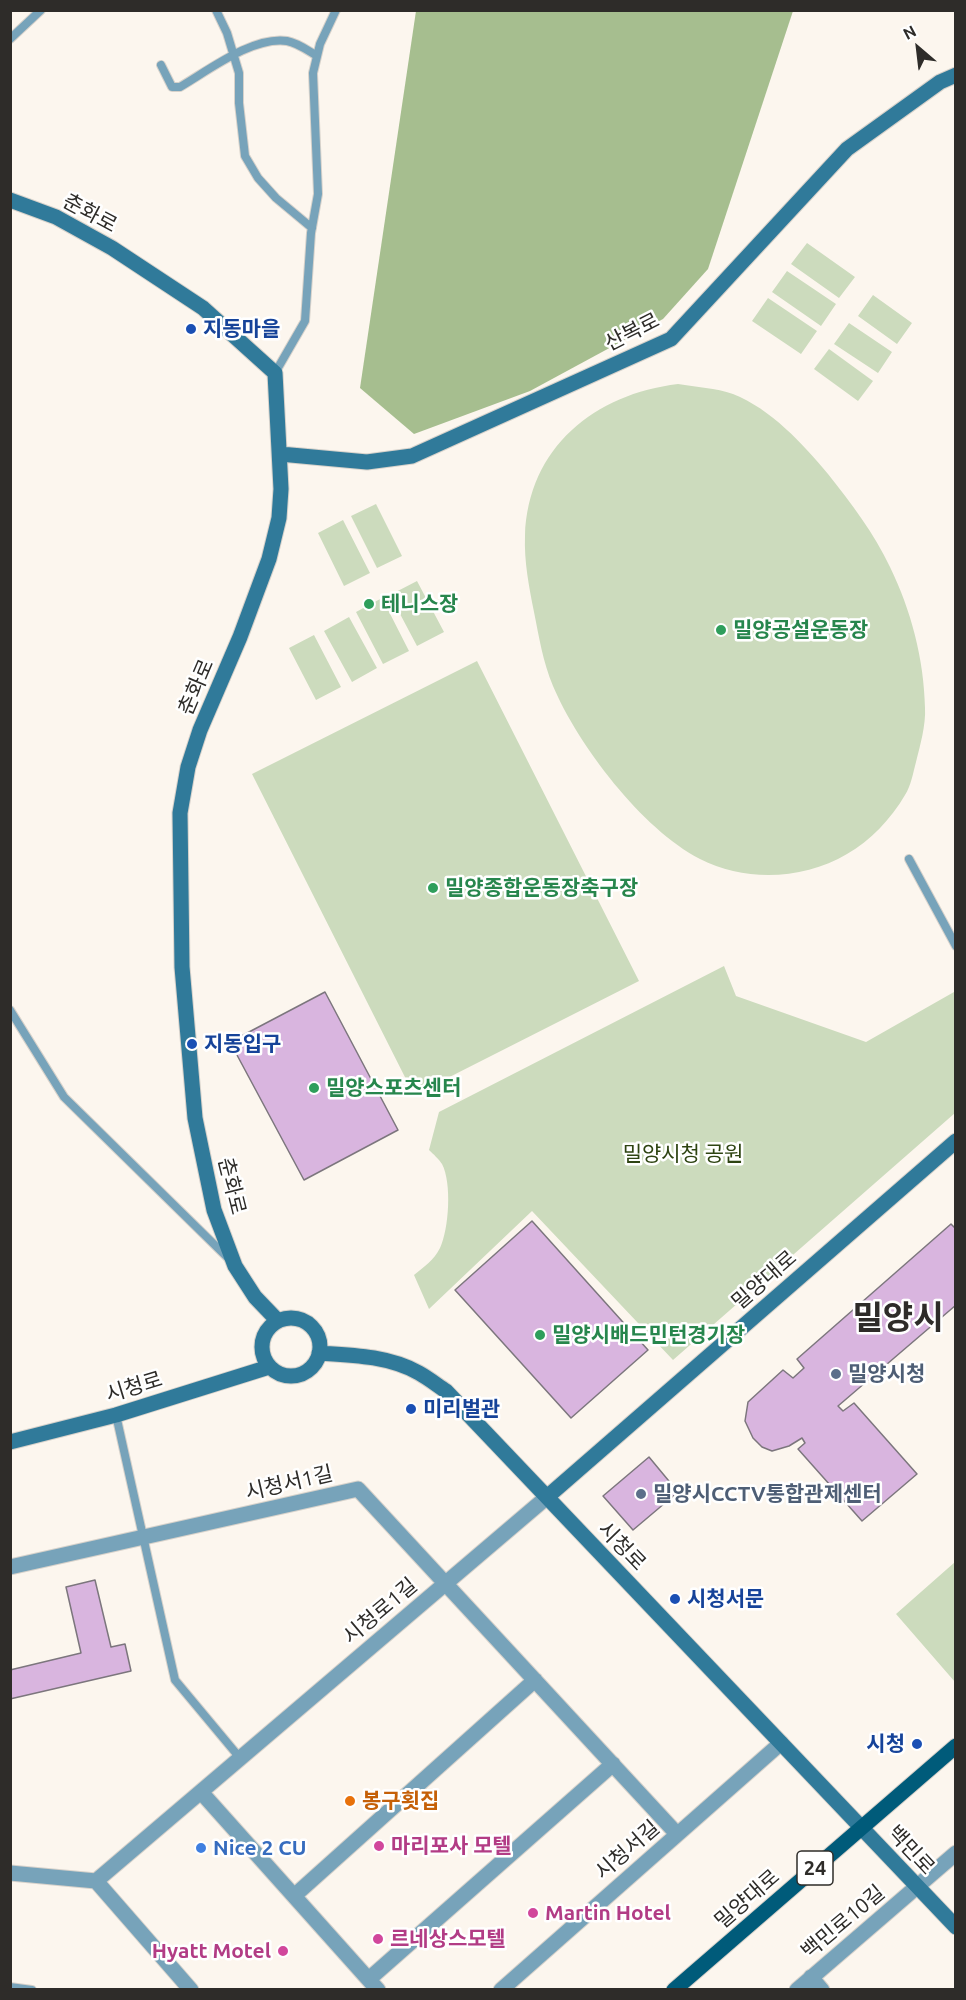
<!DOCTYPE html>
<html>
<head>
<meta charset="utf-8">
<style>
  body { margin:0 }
  #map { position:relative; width:966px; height:2000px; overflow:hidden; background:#fcf6ee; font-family:Ubuntu,sans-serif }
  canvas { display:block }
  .frame { position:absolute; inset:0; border:12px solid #2e2c29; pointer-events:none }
  .north { position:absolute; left:888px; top:18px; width:60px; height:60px; -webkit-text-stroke:4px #fff; paint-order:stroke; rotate:332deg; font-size:16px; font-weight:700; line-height:24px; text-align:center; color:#2e2c29 }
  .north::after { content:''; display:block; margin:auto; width:21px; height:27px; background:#2e2c29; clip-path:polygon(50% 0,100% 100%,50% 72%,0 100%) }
</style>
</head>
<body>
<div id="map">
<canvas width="966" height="2000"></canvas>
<div class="frame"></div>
<div class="north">N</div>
</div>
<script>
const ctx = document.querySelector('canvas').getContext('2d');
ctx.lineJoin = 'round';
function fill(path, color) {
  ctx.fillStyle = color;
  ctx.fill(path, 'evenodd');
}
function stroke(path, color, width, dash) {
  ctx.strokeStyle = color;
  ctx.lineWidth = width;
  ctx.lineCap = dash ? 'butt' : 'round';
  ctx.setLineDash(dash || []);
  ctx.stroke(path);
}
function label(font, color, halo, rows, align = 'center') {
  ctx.font = font + ' Ubuntu,"Noto Sans KR",sans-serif';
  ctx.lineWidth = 5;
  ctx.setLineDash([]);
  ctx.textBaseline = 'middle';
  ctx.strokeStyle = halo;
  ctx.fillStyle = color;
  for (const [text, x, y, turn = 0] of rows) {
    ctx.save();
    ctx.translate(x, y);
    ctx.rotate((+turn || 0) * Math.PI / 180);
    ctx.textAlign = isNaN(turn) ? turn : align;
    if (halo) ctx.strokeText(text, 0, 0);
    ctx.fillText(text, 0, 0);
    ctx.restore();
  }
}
fill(new Path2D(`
  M 807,243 L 855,277 L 839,298 L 791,264 Z
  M 787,271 L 836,304 L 821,326 L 772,292 Z
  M 873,295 L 912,323 L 897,344 L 858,316 Z
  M 768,298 L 817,331 L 801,354 L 752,321 Z
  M 849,323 L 892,352 L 878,373 L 834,344 Z
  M 829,349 L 873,381 L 858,401 L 814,369 Z
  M 678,384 C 696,387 716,388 733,394 C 771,409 803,444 828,474 C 851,503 874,533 890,567 C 911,610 924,659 925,708 C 926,725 920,746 916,762 C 913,773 911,786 905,795 C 891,819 870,841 847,854 C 803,880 745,882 700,859 C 642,829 578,745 553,686 C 543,662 539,637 534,612 C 529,587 524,561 525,536 C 528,447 595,394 678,384 Z
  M 376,504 L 402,556 L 377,568 L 351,516 Z
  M 343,520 L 370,573 L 344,586 L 318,533 Z
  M 417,581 L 444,632 L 417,646 L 390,595 Z
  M 382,598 L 409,651 L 383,664 L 356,612 Z
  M 349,617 L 377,668 L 352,682 L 324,631 Z
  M 314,635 L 341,687 L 316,700 L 289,648 Z
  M 477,661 L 639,981 L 414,1095 L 252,774 Z
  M 724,966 L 736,996 L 866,1042 L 954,992 L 955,1113 L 673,1360 L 532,1211 L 429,1309 L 414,1275 C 424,1267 434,1260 440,1248 C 449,1229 452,1183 442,1164 C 439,1159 433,1154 429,1150 L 439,1112 Z
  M 955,1562 L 955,1682 L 896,1614 Z`), '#ccdbbd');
fill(new Path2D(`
  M 416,11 L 793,11 L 708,269 L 663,319 L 530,391 L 414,434 L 360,388 Z`), '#a6be8f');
const building = new Path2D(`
  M 325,992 L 398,1130 L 304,1180 L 230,1042 Z
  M 532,1221 L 648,1350 L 571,1418 L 455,1290 Z
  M 951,1224 L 956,1229 L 956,1305 L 838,1406 L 843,1411 L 854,1403 L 917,1474 L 862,1521 L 798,1449 L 805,1443 L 802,1438 L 789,1446 L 772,1451 L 762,1447 L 753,1438 L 745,1421 L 748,1402 L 783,1370 L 793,1378 L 804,1368 L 797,1359 Z
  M 649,1457 L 678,1492 L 633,1530 L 603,1496 Z
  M 95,1580 L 111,1647 L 125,1644 L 131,1671 L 10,1699 L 10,1670 L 81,1653 L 66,1587 Z`);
fill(building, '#d9b5df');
stroke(building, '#7c767d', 1.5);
const lane = new Path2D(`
  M 216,10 L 227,33 L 239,73 L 239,103 L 245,156 L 258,178 L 276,198 L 312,228
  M 10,39 L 41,10
  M 161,65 L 172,87 L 180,87 C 209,70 253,36 287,41 C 298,43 307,50 317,56
  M 275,373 L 305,321 L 311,233 L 318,194 L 313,73 L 320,44 L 336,10
  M 909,859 L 956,946
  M 10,1010 L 64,1097 L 228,1258
  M 116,1415 L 175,1680 L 240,1758
  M 10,1987 L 32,1990`);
const street = new Path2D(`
  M 10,1567 L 358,1489 L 677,1834
  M 201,1792 L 378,1990
  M 10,1873 L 96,1881 L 547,1497
  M 96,1881 L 191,1990
  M 294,1896 L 535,1680
  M 811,1977 L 822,1990
  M 369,1979 L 613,1764
  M 501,1990 L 781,1743
  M 797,1990 L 956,1853`);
const secondary = new Path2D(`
  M 10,200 L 56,217 L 112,248 L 203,308 L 275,373 L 281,489 L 279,518 L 269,559 L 240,637 L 200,730 L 188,767 L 180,813 L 182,967 L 195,1118 L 214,1210 L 235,1266 L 255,1297 L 278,1321
  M 280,454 L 367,462 L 412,456 L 671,339 L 847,149 L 940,82 L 956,75
  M262 1347a29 29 0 1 1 58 0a29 29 0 1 1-58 0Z
  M 319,1353 C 352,1355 389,1356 419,1373 C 428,1378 437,1385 446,1391 L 956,1927
  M 10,1442 L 116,1415 L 269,1367
  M 547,1497 L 956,1141`);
const primary = new Path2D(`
  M 674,1990 L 956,1746`);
stroke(lane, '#d7d2cb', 10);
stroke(street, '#d7d2cb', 17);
stroke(secondary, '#d7d2cb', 17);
stroke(primary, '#d7d2cb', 17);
stroke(lane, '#77a3ba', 8);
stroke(street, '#77a3ba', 15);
stroke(secondary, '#307a9a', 15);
stroke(primary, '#005b7a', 15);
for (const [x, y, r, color] of [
  [191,329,6,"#1a4fb4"],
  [369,604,6,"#2e9e5b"],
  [721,630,6,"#2e9e5b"],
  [433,888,6,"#2e9e5b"],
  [192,1044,6,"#1a4fb4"],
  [314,1088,6,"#2e9e5b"],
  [540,1335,6,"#2e9e5b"],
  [836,1374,6,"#5c6f8a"],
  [411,1409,6,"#1a4fb4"],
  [641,1494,6,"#5c6f8a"],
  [675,1599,6,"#1a4fb4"],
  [917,1744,6,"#1a4fb4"],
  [350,1801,6,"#e8710a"],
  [379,1846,6,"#d1479c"],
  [201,1848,6,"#3f7fe0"],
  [533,1913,6,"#d1479c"],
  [378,1939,6,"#d1479c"],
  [283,1951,6,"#d1479c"]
]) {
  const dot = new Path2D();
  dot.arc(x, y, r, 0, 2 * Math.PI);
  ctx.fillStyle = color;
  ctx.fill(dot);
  stroke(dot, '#fff', 2);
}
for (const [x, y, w] of [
  [815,1868,36]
]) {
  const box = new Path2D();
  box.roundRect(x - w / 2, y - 17, w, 34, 4.5);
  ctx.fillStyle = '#fff';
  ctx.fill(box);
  stroke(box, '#2e2c29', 1.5);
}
label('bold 20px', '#2e2c29', null, [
  ["24",815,1868]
]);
label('21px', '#2e2c29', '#fff', [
  ["춘화로",90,213,28],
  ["산복로",632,332,-27],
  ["춘화로",196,687,-67],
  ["춘화로",232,1186,76],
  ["밀양대로",764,1280,-41],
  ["시청로",134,1387,-17],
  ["시청서1길",289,1483,-13],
  ["시청로",622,1546,46],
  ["시청로1길",380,1611,-40],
  ["시청서길",627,1850,-41],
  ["백민로",911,1850,47],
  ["밀양대로",747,1899,-41],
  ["백민로10길",843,1922,-40]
]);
label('bold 21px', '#164399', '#fff', [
  ["지동마을",203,329],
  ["지동입구",204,1044],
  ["미리벌관",423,1409],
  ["시청서문",687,1599],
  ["시청",905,1744,"right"]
], 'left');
label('bold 21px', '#27864d', '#fff', [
  ["테니스장",381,604],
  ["밀양공설운동장",733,630],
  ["밀양종합운동장축구장",445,888],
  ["밀양스포츠센터",326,1088],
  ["밀양시배드민턴경기장",552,1335]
], 'left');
label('21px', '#2e4412', '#fff', [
  ["밀양시청 공원",683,1154]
]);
label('bold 21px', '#4e5e75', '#fff', [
  ["밀양시청",848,1374],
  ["밀양시CCTV통합관제센터",653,1494]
], 'left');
label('bold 21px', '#c56008', '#fff', [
  ["봉구횟집",362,1801]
], 'left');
label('bold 21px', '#b23c85', '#fff', [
  ["마리포사 모텔",391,1846],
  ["Martin Hotel",545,1913],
  ["르네상스모텔",390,1939],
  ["Hyatt Motel",271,1951,"right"]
], 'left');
label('bold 21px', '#366cbe', '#fff', [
  ["Nice 2 CU",213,1848]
], 'left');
label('bold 33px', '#2e2c29', '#fff', [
  ["밀양시",898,1318]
]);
</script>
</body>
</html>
